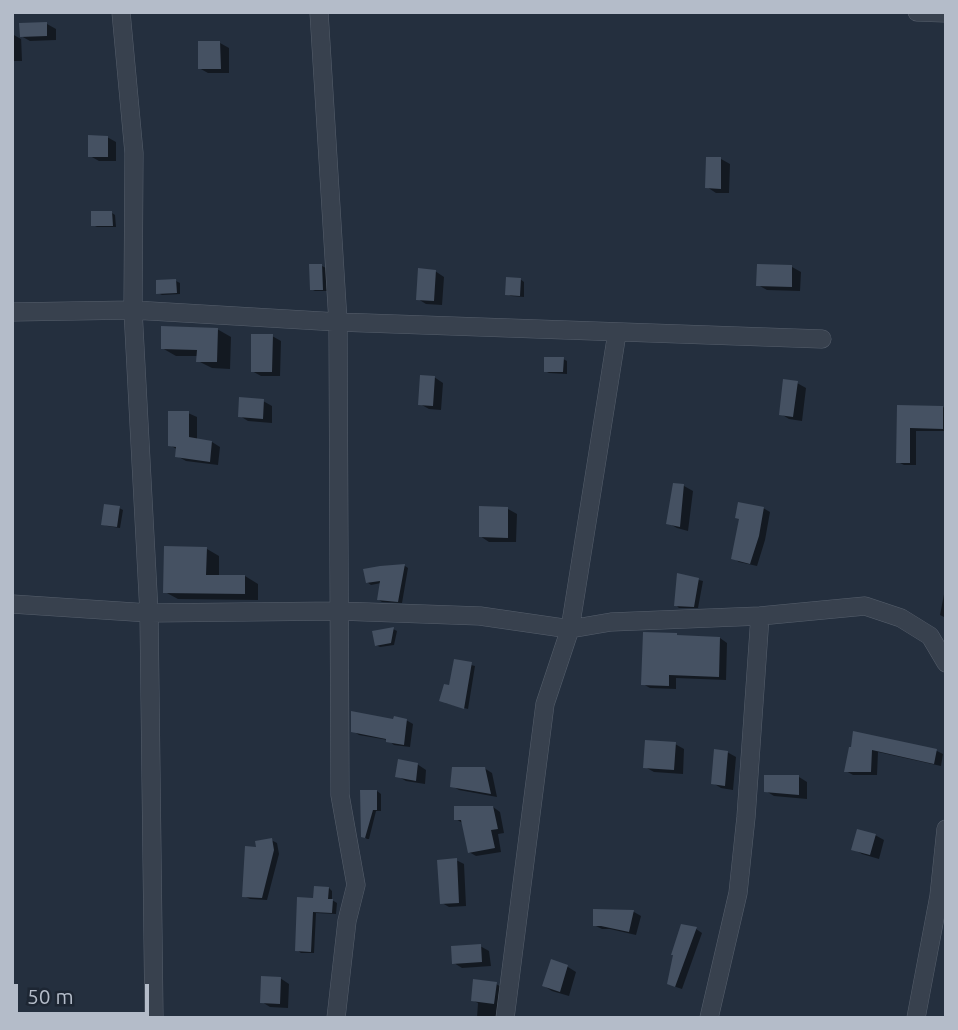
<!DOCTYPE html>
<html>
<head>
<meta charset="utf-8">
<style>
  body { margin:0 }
  #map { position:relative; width:958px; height:1030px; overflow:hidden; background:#242f3e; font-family:Ubuntu,sans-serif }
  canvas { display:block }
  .frame { position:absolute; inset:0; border:14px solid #b4bcc9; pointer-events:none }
  .scale { position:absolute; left:14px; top:984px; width:135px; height:32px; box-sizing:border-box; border:4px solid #b4bcc9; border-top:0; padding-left:9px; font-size:21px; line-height:24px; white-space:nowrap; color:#b4bcc9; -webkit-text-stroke:5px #1d2633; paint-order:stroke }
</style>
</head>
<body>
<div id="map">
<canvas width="958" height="1030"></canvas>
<div class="frame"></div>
<div class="scale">50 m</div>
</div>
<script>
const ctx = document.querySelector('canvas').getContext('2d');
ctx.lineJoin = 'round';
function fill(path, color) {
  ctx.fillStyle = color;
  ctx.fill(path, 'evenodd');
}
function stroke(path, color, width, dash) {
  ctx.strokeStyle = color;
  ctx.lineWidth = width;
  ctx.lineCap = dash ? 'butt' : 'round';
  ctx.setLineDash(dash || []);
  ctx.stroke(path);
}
fill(new Path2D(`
  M 47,24 L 56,29 L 56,40 L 30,41 L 21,36 L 22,61 L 12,61 L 12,34 L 21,39 L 21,25 Z
  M 220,43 L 229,48 L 229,73 L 208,73 L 199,68 Z
  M 107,137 L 116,142 L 116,161 L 99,161 L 90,156 Z
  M 721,159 L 730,164 L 729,193 L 716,193 L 707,187 Z
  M 112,213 L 115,215 L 116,227 L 97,227 L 93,225 Z
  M 322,266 L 326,268 L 327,291 L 315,291 L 311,289 Z
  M 792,267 L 801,272 L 800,291 L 767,290 L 758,285 Z
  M 435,271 L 444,277 L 442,305 L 426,304 L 418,299 Z
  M 520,279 L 524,282 L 524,297 L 511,296 L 507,294 Z
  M 176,281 L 180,283 L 180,294 L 162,295 L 158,293 Z
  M 217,329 L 231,337 L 230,369 L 212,368 L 198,361 L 198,356 L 176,356 L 162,348 Z
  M 272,336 L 281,341 L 280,376 L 261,376 L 252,371 Z
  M 563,359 L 567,361 L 567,374 L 549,373 L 545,371 Z
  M 434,377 L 443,383 L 441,410 L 429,409 L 420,404 Z
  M 797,383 L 806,388 L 802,421 L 789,419 L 781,414 Z
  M 263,401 L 272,406 L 272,423 L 248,421 L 240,416 Z
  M 899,407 L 943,407 L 946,409 L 946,431 L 916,431 L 916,465 L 904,465 L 898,462 Z
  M 188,413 L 197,417 L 197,440 L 212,442 L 220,447 L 218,465 L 186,461 L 177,456 L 178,450 L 170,445 Z
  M 674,485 L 684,486 L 693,491 L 688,531 L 677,528 L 668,523 Z
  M 119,508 L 123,510 L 120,528 L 107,526 L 103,524 Z
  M 763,508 L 770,512 L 765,540 L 757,566 L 739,562 L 733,558 L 740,519 Z
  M 508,509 L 517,514 L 516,542 L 489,542 L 480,536 Z
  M 207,549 L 219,556 L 219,577 L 245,576 L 258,584 L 258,600 L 178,599 L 165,592 Z
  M 405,566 L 408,568 L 402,603 L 382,602 L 379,600 L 381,583 L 371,585 L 367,582 L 381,567 Z
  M 678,575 L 703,581 L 698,608 L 679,608 L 676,605 Z
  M 945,589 L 946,589 L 946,618 L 940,615 Z
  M 393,629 L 397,631 L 394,645 L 380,647 L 376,645 Z
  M 677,635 L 680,636 L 720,638 L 727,643 L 726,680 L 676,678 L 676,689 L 650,688 L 643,684 Z
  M 455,661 L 475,666 L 468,709 L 445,703 Z
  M 406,720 L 413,724 L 410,747 L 394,745 L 388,740 L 359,735 L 353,731 L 394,721 Z
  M 675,744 L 684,749 L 683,774 L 654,772 L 645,767 Z
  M 850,749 L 937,751 L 943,754 L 941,766 L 878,752 L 877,775 L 853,775 L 846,771 Z
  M 727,752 L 736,757 L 733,790 L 721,788 L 713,783 Z
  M 417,764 L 426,770 L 425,784 L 406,781 L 397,776 Z
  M 484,768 L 492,773 L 497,797 L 459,790 L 452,786 Z
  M 799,777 L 807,782 L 807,799 L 774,796 L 766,791 Z
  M 377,791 L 381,794 L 381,811 L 376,811 L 369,839 L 367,839 L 363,836 Z
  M 493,807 L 500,812 L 504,833 L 498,834 L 501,852 L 476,856 L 469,852 L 464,824 L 456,819 Z
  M 875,835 L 884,840 L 879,859 L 862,854 L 853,849 Z
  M 271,840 L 277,843 L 279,854 L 267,900 L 250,899 L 244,896 L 258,849 Z
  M 456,860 L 464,864 L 466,906 L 449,907 L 442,903 Z
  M 329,888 L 332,891 L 332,900 L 337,903 L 336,914 L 316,913 L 314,953 L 301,953 L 297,950 L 314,900 Z
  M 595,911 L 634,912 L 641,916 L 636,935 L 610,929 L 602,929 L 594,925 Z
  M 696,929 L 702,933 L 682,989 L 676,987 L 669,984 Z
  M 480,946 L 489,951 L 491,966 L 462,968 L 454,963 Z
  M 552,961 L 568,967 L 576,972 L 569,996 L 552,991 L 544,986 Z
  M 280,978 L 289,984 L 288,1008 L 270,1007 L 262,1002 Z
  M 496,984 L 505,989 L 502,1018 L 477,1018 L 478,1003 L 472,1000 Z`), '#0007');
fill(new Path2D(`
  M 47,22 L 47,36 L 20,37 L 19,23 Z
  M 198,41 L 220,41 L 221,69 L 198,69 Z
  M 88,135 L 108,136 L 108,157 L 88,157 Z
  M 706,157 L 721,157 L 721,189 L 705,188 Z
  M 91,211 L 112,211 L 113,226 L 91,226 Z
  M 309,264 L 322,264 L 323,290 L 310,290 Z
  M 757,264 L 792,265 L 792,287 L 756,286 Z
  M 418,268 L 436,270 L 434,301 L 416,300 Z
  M 506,277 L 521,278 L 520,296 L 505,295 Z
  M 176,279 L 177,293 L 156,294 L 156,280 Z
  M 161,326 L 218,328 L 217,362 L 196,362 L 197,350 L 161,349 Z
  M 251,334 L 273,334 L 272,372 L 251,372 Z
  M 544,357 L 564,357 L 563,372 L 544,372 Z
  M 420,375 L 435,376 L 433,406 L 418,405 Z
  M 783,379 L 798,381 L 793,417 L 779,415 Z
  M 239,397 L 264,399 L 263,419 L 238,417 Z
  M 897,405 L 943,406 L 943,429 L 910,428 L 910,463 L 896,463 Z
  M 168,411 L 189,411 L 189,437 L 212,441 L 210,462 L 175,457 L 176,447 L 168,446 Z
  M 673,483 L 684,484 L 680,527 L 666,524 Z
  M 738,502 L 764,507 L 759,536 L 750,564 L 731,559 L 739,519 L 735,518 Z
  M 104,504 L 120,506 L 117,527 L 101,525 Z
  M 479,506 L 508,507 L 508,538 L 479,537 Z
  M 164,546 L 207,547 L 206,575 L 245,575 L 245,594 L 163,593 Z
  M 405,564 L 398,602 L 377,600 L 380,581 L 366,583 L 363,569 L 380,566 Z
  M 677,573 L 699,578 L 694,607 L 674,606 Z
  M 394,627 L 391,643 L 375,646 L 372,631 Z
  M 643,632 L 677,633 L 677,635 L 720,637 L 719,677 L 669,675 L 669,686 L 641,685 Z
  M 454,659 L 472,662 L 464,709 L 439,701 L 444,684 L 449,685 Z
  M 351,711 L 393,719 L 394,716 L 407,719 L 404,745 L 386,742 L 386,739 L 351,732 Z
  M 853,731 L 937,749 L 934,764 L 872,750 L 871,772 L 844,772 L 849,747 L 851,747 Z
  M 645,740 L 676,742 L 674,770 L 643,768 Z
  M 714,749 L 728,751 L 725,786 L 711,784 Z
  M 398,759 L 418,763 L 416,781 L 395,777 Z
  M 452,767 L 485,767 L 491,794 L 450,787 Z
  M 764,775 L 799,775 L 799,795 L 764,792 Z
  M 360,790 L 377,790 L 377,810 L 373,810 L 365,838 L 361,837 Z
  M 454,806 L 493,806 L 498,829 L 491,830 L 495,848 L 468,853 L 461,820 L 454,820 Z
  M 857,829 L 876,834 L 870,855 L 851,850 Z
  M 272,838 L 274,850 L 262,898 L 242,897 L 245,846 L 256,847 L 255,841 Z
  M 457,858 L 459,903 L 440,904 L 437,860 Z
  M 314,886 L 329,887 L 328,899 L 333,899 L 332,913 L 313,912 L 311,952 L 295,951 L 297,897 L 313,898 Z
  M 593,909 L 634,910 L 629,932 L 601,926 L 593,926 Z
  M 681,924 L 697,927 L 675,987 L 667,984 L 673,955 L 671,955 Z
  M 481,944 L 482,962 L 452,964 L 451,946 Z
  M 551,959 L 568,965 L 560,992 L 542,986 Z
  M 261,976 L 281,977 L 280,1004 L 260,1003 Z
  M 473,979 L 497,982 L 494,1004 L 471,1001 Z`), '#455162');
const minor = new Path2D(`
  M 121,12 L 134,153 L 133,310 L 149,613 L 154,1018
  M 319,12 L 338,322 L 340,795 L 356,885 L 347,921 L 336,1018
  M 917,12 L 946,13
  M 12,312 L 133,310 L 338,322 L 822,339
  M 12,604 L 149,613 L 339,611 L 480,616 L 570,629 L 611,622 L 760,616 L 865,606 L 901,618 L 930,636 L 946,663
  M 505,1018 L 545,704 L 570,629 L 617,333
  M 709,1018 L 738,893 L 746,817 L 760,616
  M 916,1018 L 939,896 L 946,829`);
stroke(minor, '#565f6c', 19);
stroke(minor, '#38414e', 18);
</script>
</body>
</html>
